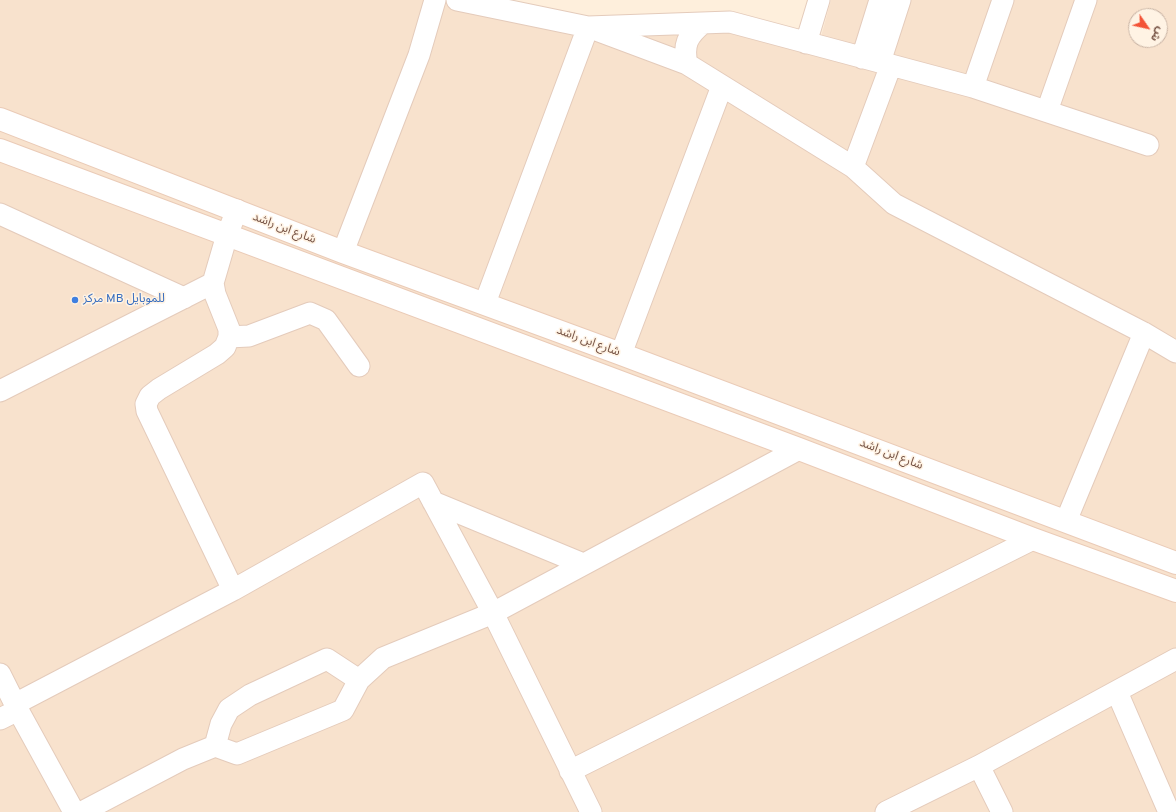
<!DOCTYPE html>
<html>
<head>
<meta charset="utf-8">
<style>
  body { margin:0 }
  #map { position:relative; width:1176px; height:812px; overflow:hidden; background:#feefdc; font-family:Overpass,"Noto Sans Arabic",sans-serif }
  canvas { display:block }
  .north { position:absolute; left:1128px; top:8px; width:40px; height:40px; box-sizing:border-box; background:#fff3e4; border:1px solid #c8b3a4; border-radius:50%; rotate:124deg; font-size:11px; font-weight:700; line-height:16px; text-align:center; color:#755244 }
  .north::after { content:''; display:block; margin:auto; width:14px; height:18px; background:#f35336; clip-path:polygon(50% 0,100% 100%,50% 72%,0 100%) }
</style>
</head>
<body>
<div id="map">
<canvas width="1176" height="812"></canvas>
<div class="north">ش</div>
</div>
<script>
const ctx = document.querySelector('canvas').getContext('2d');
ctx.lineJoin = 'round';
function fill(path, color) {
  ctx.fillStyle = color;
  ctx.fill(path, 'evenodd');
}
function stroke(path, color, width, dash) {
  ctx.strokeStyle = color;
  ctx.lineWidth = width;
  ctx.lineCap = dash ? 'butt' : 'round';
  ctx.setLineDash(dash || []);
  ctx.stroke(path);
}
function label(font, color, halo, rows, align = 'center') {
  ctx.font = font + ' Overpass,"Noto Sans Arabic",sans-serif';
  ctx.lineWidth = 3;
  ctx.setLineDash([]);
  ctx.textBaseline = 'middle';
  ctx.strokeStyle = halo;
  ctx.fillStyle = color;
  for (const [text, x, y, turn = 0] of rows) {
    ctx.save();
    ctx.translate(x, y);
    ctx.rotate((+turn || 0) * Math.PI / 180);
    ctx.textAlign = isNaN(turn) ? turn : align;
    if (halo) ctx.strokeText(text, 0, 0);
    ctx.fillText(text, 0, 0);
    ctx.restore();
  }
}
fill(new Path2D(`
  M 0,0 L 455,0 L 819,44 L 831,0 L 1176,0 L 1176,812 L 0,812 ZM 1136,16 L 1160,16 L 1160,40 L 1136,40 Z`), '#f8e2cd');
const street = new Path2D(`
  M 457,0 L 588,27 L 687,64 L 853,167 L 894,204 L 1144,333
  M 1003,0 L 973,87 L 1148,145
  M 806,43 L 819,0
  M 862,58 L 880,0
  M 880,62 L 900,0
  M 687,64 C 683,45 687,36 703,23
  M 1047,111 L 1086,0
  M 853,167 L 891,65
  M 0,214 L 184,298
  M 343,252 L 419,55 L 435,0
  M 485,303 L 588,27 L 730,22 L 973,87
  M 229,337 L 249,336 L 310,313 L 326,320 L 359,366
  M 621,354 L 722,86
  M 0,391 L 213,283
  M 433,502 L 583,564
  M 1066,521 L 1144,333 L 1176,352
  M 233,590 L 147,411 L 146,404 L 150,396 L 159,389 L 217,354 L 225,347 L 229,337 L 229,329 L 215,294 L 213,283 L 227,235 L 237,210
  M 0,674 L 18,710 L 74,812
  M 1117,692 L 1169,812
  M 15,704 L 233,590 L 423,483 L 493,613 L 591,812
  M 0,719 L 18,710
  M 215,746 L 221,724 L 229,709 L 250,695 L 327,659 L 359,680
  M 979,766 L 1002,812
  M 570,771 L 1033,539
  M 82,812 L 183,759 L 215,746 L 237,754 L 343,710 L 359,680 L 383,658 L 493,613 L 799,449
  M 886,812 L 979,766 L 1176,659`);
const secondary = new Path2D(`
  M 0,119 L 343,252 L 621,354 L 1176,563
  M 0,150 L 799,449 L 1033,539 L 1176,591`);
stroke(street, '#e4cbbb', 23);
stroke(secondary, '#eacbb7', 24);
stroke(street, '#fff', 21);
stroke(secondary, '#fff', 22);
for (const [x, y, r, color] of [
  [75,300,4,"#3f7fe0"]
]) {
  const dot = new Path2D();
  dot.arc(x, y, r, 0, 2 * Math.PI);
  ctx.fillStyle = color;
  ctx.fill(dot);
  stroke(dot, '#fff3e4', 1.5);
}
label('12px', '#755244', '#fff3e4', [
  ["شارع ابن راشد",284,229,21],
  ["شارع ابن راشد",588,342,20],
  ["شارع ابن راشد",891,455,21]
]);
label('12px', '#366cbe', '#fff3e4', [
  ["مركز MB للموبايل",83,300]
], 'left');
</script>
</body>
</html>
